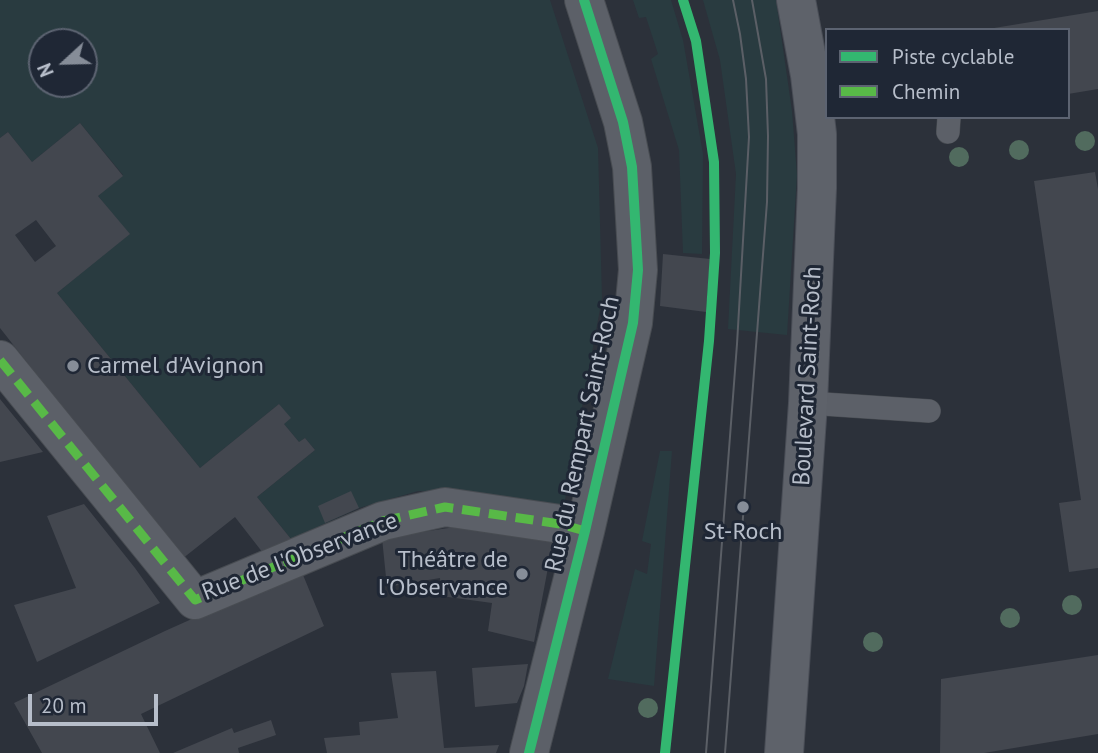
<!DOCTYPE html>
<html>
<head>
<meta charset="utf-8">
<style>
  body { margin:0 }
  #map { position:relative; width:1098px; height:753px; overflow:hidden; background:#2c313a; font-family:"PT Sans",sans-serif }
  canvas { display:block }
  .legend { position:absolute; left:825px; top:28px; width:245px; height:91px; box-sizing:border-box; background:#1f2735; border:2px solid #5c6371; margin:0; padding:9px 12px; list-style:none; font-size:21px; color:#b7beca }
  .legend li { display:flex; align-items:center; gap:14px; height:35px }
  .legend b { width:35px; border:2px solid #5c6371 }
  .north { position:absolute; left:28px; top:28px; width:70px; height:70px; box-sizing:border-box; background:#1f2735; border:2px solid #5c6371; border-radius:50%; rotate:248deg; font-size:19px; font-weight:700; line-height:28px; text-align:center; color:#b7beca }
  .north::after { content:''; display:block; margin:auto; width:24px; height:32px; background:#868d98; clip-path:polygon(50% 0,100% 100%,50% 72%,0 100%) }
  .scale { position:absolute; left:28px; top:694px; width:130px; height:32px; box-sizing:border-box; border:4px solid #b7beca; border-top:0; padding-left:9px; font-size:21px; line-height:24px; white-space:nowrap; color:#b7beca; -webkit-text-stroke:5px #1f2735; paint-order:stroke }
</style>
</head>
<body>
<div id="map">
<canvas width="1098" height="753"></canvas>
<ul class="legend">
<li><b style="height:9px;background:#33b770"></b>Piste cyclable</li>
<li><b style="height:9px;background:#58b947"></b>Chemin</li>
</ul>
<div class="north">N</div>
<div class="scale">20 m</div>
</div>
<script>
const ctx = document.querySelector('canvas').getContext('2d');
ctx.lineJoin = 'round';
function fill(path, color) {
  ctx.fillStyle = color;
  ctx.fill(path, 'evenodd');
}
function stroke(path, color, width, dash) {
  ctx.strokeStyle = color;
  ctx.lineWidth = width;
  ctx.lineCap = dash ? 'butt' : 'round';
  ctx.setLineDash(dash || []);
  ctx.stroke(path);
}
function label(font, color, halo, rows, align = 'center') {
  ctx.font = font + ' "PT Sans",sans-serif';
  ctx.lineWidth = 6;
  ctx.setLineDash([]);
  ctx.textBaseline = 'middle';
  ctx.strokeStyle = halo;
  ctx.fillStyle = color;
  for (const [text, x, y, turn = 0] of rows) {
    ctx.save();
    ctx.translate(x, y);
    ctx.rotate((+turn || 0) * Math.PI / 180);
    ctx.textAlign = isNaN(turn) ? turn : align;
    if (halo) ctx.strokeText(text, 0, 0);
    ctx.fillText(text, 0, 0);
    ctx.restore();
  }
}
fill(new Path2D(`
  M 0,0 L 550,0 L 598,148 L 602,298 L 563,511 L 469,493 L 418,491 L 359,508 L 291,539 L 257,497 L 315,450 L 305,438 L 299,442 L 284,424 L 279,404 L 200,468 L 57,293 L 129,234 L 98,196 L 123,175 L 80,123 L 32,162 L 8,132 L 0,138 ZM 42,42 L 84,42 L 84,84 L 42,84 Z
  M 633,0 L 671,0 L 683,40 L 703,154 L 702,254 L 683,253 L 679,150 L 651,59 L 658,54 L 646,17 L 639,18 Z
  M 703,0 L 776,0 L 792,111 L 797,175 L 787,335 L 728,329 L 736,174 L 720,60 Z
  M 660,451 L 672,451 L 654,686 L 608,679 L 635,569 L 647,574 L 651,544 L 642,541 Z`), '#293b40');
fill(new Path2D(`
  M 1098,11 L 1098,89 L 1068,94 L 1068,30 L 994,30 L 994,28 Z
  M 80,123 L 123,176 L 98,196 L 130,234 L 57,293 L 200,468 L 279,404 L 291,418 L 284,424 L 299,442 L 305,438 L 315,450 L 257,497 L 291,539 L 263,553 L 235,517 L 182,559 L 0,328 L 0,138 L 8,132 L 32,162 ZM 36,220 L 56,246 L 35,262 L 15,235 Z
  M 1095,172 L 1098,189 L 1098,568 L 1069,572 L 1059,503 L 1081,500 L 1034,181 Z
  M 663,254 L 710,259 L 706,312 L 660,306 Z
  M 0,399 L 43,452 L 0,462 Z
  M 351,491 L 359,508 L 325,523 L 318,506 Z
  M 84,504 L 135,568 L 160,603 L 37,662 L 14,605 L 76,588 L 47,516 Z
  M 455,527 L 553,541 L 534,642 L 488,631 L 492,603 L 441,596 L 440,578 L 387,587 L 382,538 Z
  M 301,570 L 324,626 L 141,714 L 160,753 L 42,753 L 14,703 L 165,631 Z
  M 1098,655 L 1098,734 L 984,753 L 940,753 L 941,679 Z
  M 528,664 L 524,686 L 517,703 L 475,707 L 472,668 Z
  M 436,671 L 444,748 L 499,745 L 496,753 L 327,753 L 324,738 L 360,735 L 359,722 L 398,718 L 391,673 Z
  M 271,720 L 276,735 L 238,748 L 239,753 L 173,753 L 232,728 L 234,733 Z`), '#43474f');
const lane = new Path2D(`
  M 948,132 L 949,117
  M 808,403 L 929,411`);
const street = new Path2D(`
  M 0,360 L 195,600 L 383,521 L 445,507 L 560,524 L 585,531
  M 529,753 L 585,531 L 633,323 L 638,270 L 632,167 L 623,122 L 584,0`);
const primary = new Path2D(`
  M 784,753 L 808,403 L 817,188 L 817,134 L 810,75 L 796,0`);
stroke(lane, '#484c52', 24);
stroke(street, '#484c52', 40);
stroke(primary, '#4a4e57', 40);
stroke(lane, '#5c6068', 23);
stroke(street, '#5c6068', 38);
stroke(primary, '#5e626a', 38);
stroke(new Path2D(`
  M 706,753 L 737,344 L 749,137 L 746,79 L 740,34 L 733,0
  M 725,753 L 767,202 L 768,136 L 766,79 L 752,0`), '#5b5f66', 2);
stroke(new Path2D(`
  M 0,360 L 195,600 L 383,521 L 445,507 L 560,524 L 585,531`), '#58b947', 9, [18, 9]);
stroke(new Path2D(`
  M 529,753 L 585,531 L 633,323 L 638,270 L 632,167 L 623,122 L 584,0
  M 665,753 L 709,341 L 715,253 L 714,162 L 696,41 L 683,0`), '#33b770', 10);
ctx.fillStyle = '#516b5e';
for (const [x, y] of [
  [1085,141],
  [1019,150],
  [959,157],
  [1072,605],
  [1010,618],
  [873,642],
  [648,708]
]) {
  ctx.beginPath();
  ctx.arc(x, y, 10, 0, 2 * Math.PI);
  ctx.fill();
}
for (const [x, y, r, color] of [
  [73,366,7,"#868d98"],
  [743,507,7,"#868d98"],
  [522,574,7,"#868d98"]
]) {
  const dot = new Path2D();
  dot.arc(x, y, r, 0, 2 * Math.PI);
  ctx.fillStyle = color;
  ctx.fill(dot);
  stroke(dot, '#1f2735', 2.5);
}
label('24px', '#b7beca', '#1f2735', [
  ["Carmel d'Avignon",87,366],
  ["St-Roch",743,532,"center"],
  ["Théâtre de",508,560,"right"],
  ["l'Observance",508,588,"right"]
], 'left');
label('24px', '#b7beca', '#1f2735', [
  ["Boulevard Saint-Roch",808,376,-87],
  ["Rue du Rempart Saint-Roch",583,434,-78],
  ["Rue de l'Observance",300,557,-21]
]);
</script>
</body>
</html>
